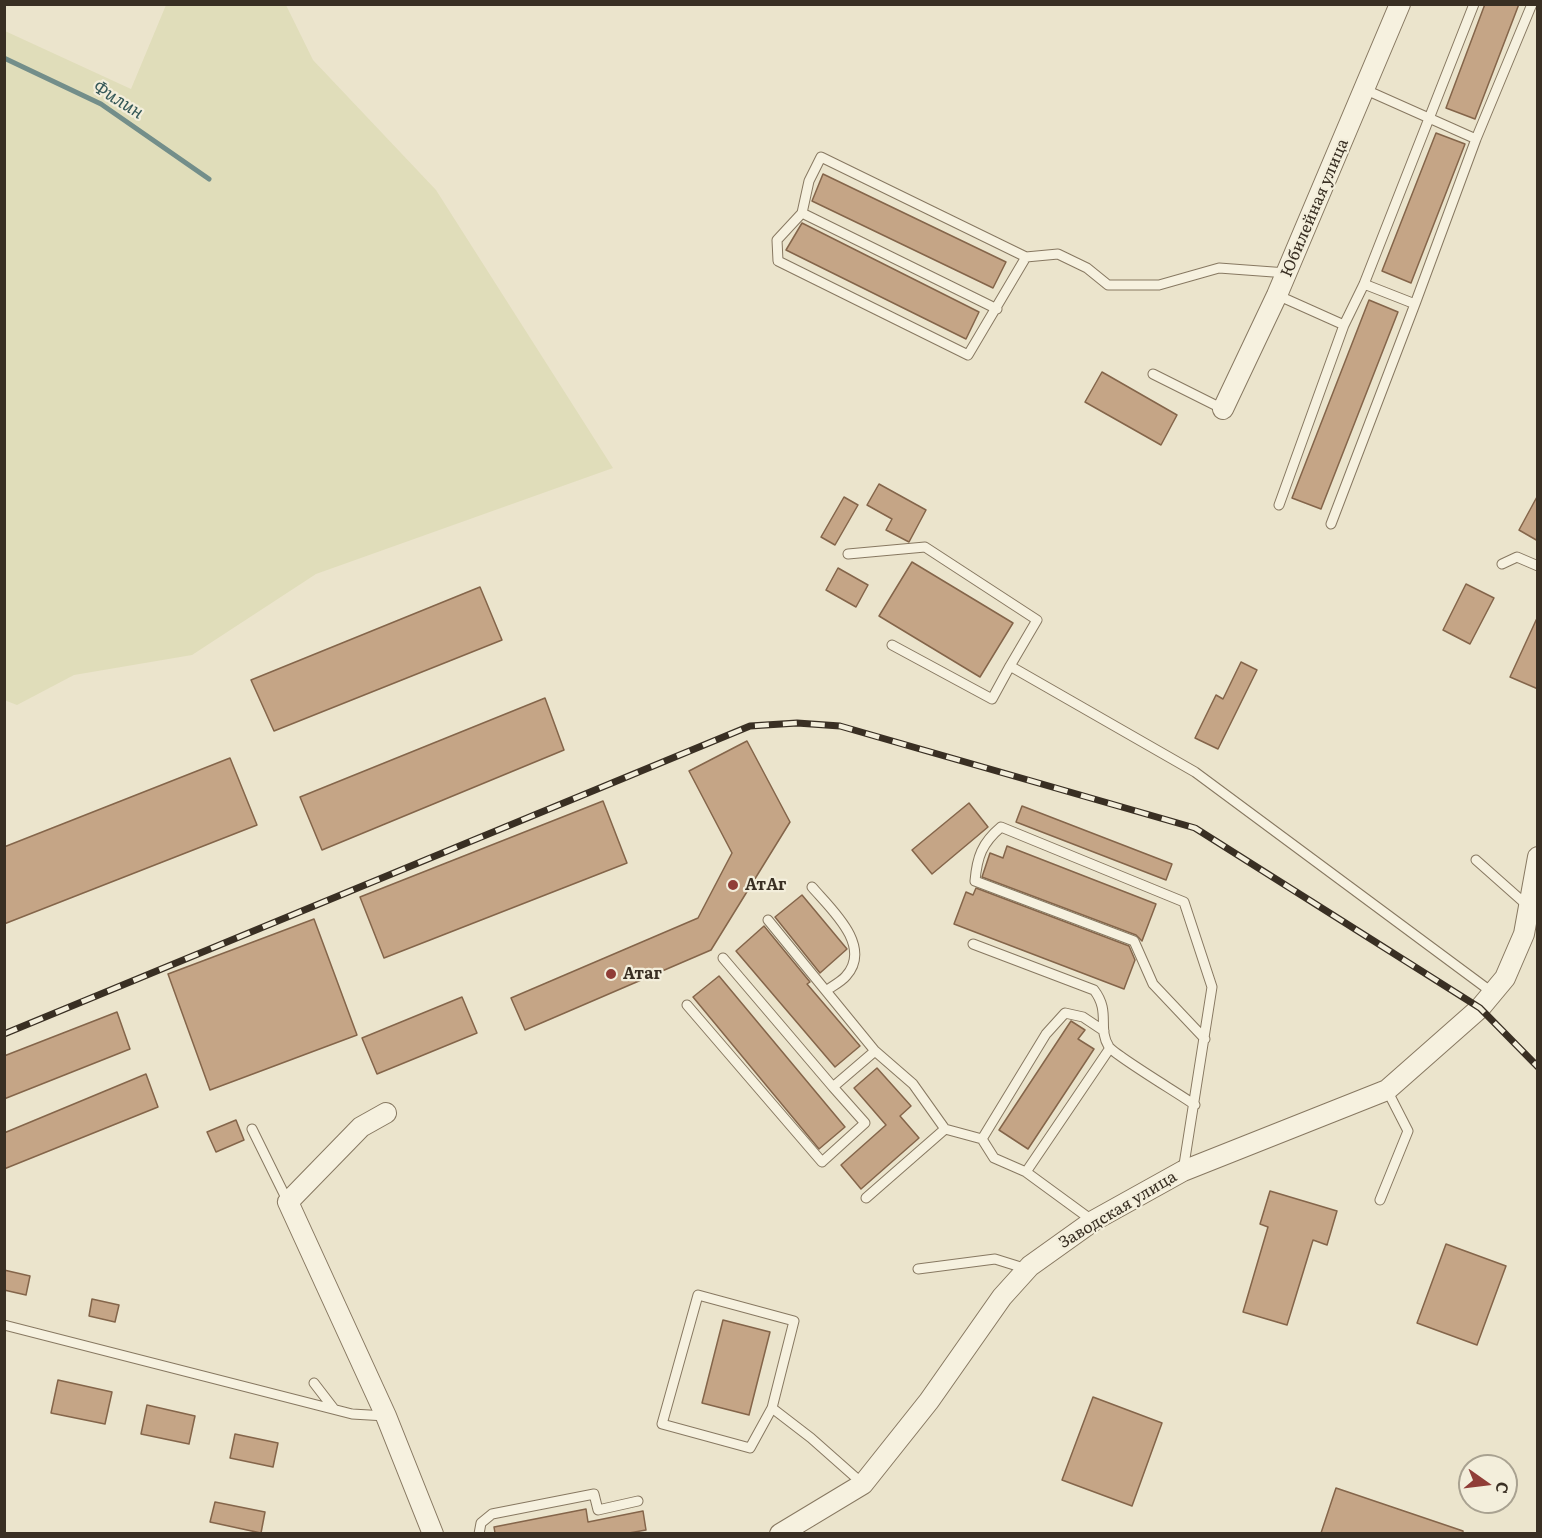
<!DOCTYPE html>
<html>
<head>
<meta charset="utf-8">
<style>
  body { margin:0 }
  #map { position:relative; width:1542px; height:1538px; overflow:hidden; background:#ebe4cc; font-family:Literata,serif }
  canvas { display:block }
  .frame { position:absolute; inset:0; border:6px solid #392f23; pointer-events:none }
  .north { position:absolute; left:1458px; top:1454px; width:60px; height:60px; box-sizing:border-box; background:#f3eedb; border:2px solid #a9a291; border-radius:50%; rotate:104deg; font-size:16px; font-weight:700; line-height:24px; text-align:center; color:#392f23 }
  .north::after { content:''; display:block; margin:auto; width:21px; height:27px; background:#903d37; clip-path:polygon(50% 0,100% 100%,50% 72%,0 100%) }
</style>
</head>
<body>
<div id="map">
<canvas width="1542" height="1538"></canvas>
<div class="frame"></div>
<div class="north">С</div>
</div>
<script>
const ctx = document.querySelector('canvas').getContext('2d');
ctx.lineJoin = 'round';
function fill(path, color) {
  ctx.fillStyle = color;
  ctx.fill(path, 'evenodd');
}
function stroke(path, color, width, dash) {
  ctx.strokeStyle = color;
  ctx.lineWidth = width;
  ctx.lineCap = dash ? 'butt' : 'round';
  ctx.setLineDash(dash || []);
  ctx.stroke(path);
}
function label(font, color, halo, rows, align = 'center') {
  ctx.font = font + ' Literata,serif';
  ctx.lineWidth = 4.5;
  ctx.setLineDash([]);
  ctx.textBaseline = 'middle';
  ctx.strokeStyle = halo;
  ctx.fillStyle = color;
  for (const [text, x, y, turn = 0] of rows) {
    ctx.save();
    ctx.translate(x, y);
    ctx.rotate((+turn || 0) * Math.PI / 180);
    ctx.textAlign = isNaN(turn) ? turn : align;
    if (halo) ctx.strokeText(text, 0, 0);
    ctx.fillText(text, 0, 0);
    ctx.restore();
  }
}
fill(new Path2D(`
  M 166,5 L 286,5 L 313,60 L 436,190 L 613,468 L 316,574 L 192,655 L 74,675 L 17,705 L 4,700 L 5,31 L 131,89 Z`), '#e0ddba');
stroke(new Path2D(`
  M 4,58 L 101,104 L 209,179`), '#738e8a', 5);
const building = new Path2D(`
  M 1485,4 L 1519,4 L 1475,119 L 1446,108 Z
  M 1436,133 L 1465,144 L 1411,283 L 1382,271 Z
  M 823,174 L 1006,262 L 993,288 L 812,201 Z
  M 802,223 L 979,312 L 966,339 L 786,250 Z
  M 1369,300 L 1398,312 L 1321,509 L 1292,498 Z
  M 1102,372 L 1177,415 L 1161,445 L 1085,402 Z
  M 879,484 L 926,510 L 909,542 L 886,530 L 892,519 L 867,505 Z
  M 1538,495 L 1538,541 L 1519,530 Z
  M 844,497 L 858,505 L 835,545 L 821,537 Z
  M 912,562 L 1013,623 L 980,677 L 879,616 Z
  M 838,568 L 868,585 L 856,607 L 826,590 Z
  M 1466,584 L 1494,598 L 1470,644 L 1443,630 Z
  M 480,587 L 502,640 L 274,731 L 251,680 Z
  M 1538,616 L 1538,689 L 1510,677 Z
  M 1241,662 L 1257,670 L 1218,749 L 1195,738 L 1216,695 L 1223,699 Z
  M 545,698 L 564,750 L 322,850 L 300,797 Z
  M 747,741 L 790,822 L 711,950 L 525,1030 L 511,998 L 698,918 L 732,853 L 689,771 Z
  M 230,758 L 257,825 L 4,924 L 4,847 Z
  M 603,801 L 627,863 L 384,958 L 360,897 Z
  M 969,803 L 988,827 L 932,874 L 912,850 Z
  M 1022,806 L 1172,864 L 1166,880 L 1016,822 Z
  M 1007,846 L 1156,904 L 1142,941 L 1136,935 L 982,877 L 990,853 L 1003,858 Z
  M 976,888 L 1129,946 L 1135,960 L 1124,989 L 954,924 L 966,892 L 973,895 Z
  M 802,895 L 847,949 L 820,973 L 775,917 Z
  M 314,919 L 357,1035 L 210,1090 L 168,974 Z
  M 764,926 L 810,982 L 807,984 L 860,1046 L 835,1067 L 736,951 Z
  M 719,976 L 845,1127 L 819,1149 L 693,997 Z
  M 462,997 L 477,1033 L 377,1074 L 362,1038 Z
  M 117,1012 L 130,1049 L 4,1099 L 4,1056 Z
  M 1071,1021 L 1085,1030 L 1078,1039 L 1094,1049 L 1028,1149 L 999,1130 Z
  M 877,1068 L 911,1106 L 900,1116 L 919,1138 L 861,1189 L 841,1165 L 886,1125 L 854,1088 Z
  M 146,1074 L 158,1107 L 4,1169 L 4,1133 Z
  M 236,1120 L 244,1140 L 216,1152 L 207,1132 Z
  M 1270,1191 L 1337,1211 L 1327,1245 L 1313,1240 L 1287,1325 L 1243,1312 L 1268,1227 L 1260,1224 Z
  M 1446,1244 L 1506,1266 L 1477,1345 L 1417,1323 Z
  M 4,1270 L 30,1276 L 26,1295 L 4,1290 Z
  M 92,1299 L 119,1305 L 115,1322 L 89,1316 Z
  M 723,1320 L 770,1332 L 749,1415 L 702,1403 Z
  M 58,1380 L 112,1392 L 105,1424 L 51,1413 Z
  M 1093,1397 L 1162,1423 L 1132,1506 L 1062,1480 Z
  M 147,1405 L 195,1416 L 189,1444 L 141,1434 Z
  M 235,1434 L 278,1443 L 273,1467 L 230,1458 Z
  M 1336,1488 L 1463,1531 L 1463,1533 L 1321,1533 Z
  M 215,1502 L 265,1512 L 261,1533 L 210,1522 Z
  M 586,1509 L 588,1522 L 643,1511 L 646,1530 L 629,1533 L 495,1533 L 494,1527 Z`);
fill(building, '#c5a586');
stroke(building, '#84654a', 1.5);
const service = new Path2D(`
  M 1366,90 L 1476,139
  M 802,213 L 997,309
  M 1026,257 L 968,355 L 778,261 L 777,240 L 802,213 L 809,181 L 821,157 L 1026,257 L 1058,254 L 1087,268 L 1108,285 L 1159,285 L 1219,268 L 1287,273
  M 1277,295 L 1344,325
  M 1415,304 L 1476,139 L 1532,4
  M 1153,374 L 1223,409
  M 1279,505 L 1344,325 L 1364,284 L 1474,4
  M 1331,524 L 1415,304 L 1364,284
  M 848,554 L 925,547 L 1037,620 L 1010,666
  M 1502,564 L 1517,557 L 1538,566
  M 892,645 L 992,699 L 1010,666 L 1195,772 L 1493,993
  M 1476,860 L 1529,907
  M 812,887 C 831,909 873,946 846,976 C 842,981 833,986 827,990
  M 768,920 L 875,1051
  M 973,944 L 1094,990 C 1111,1012 1097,1028 1109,1047 C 1116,1056 1181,1095 1195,1105
  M 723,958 L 833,1087
  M 687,1005 L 822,1162 L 865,1123 L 833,1087 L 875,1051 L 913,1084 L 945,1129 L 982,1139
  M 1104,1031 L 1083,1017 L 1065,1013 L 1046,1034 L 982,1139 L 994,1158 L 1026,1172 L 1110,1048
  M 252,1129 L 288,1202
  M 1183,1171 L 1212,987 L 1184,902 L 1001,827 C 982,843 977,857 975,881 L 1134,941 L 1153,984 L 1205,1039
  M 1026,1172 L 1093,1221
  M 866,1198 L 945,1129
  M 1380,1200 L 1408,1131 L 1387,1090
  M 918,1269 L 995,1259 L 1027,1269
  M 4,1325 L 352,1414 L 386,1416
  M 314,1383 L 334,1409
  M 772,1408 L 750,1448 L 662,1424 L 698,1295 L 794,1321 L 772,1408 L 811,1438 L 863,1484
  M 479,1534 L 481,1523 L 492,1514 L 594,1494 L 598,1510 L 638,1501`);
const minor = new Path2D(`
  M 1223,409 L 1277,295 L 1400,4
  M 386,1113 L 361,1127 L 288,1202 L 386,1416 L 433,1534
  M 780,1534 L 863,1484 L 929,1401 L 1002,1297 L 1030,1266 L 1093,1221 L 1183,1171 L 1387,1090 L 1480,1008 L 1505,978 L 1524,934 L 1538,857`);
stroke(service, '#877861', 11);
stroke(minor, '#877861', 22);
stroke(service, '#f6f1df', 9);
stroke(minor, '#f6f1df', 20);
const rail = new Path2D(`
  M 4,1034 L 750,726 L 797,723 L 840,726 L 1195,828 L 1480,1008 L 1538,1067`);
stroke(rail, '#392f23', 7);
stroke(rail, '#f3eedb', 4.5, [14]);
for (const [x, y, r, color] of [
  [733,885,6,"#903d37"],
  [611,974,6,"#903d37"]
]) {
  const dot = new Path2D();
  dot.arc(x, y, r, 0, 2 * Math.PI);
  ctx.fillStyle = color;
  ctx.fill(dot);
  stroke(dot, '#f3eedb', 2);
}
label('16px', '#392f23', '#f3eedb', [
  ["Юбилейная улица",1315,208,-67],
  ["Заводская улица",1118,1210,-31]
]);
label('bold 16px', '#392f23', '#f3eedb', [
  ["АтАг",745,885],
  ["Атаг",623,974]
], 'left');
label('italic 18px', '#345757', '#f3eedb', [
  ["Филин",118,100,32]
]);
</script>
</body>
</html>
